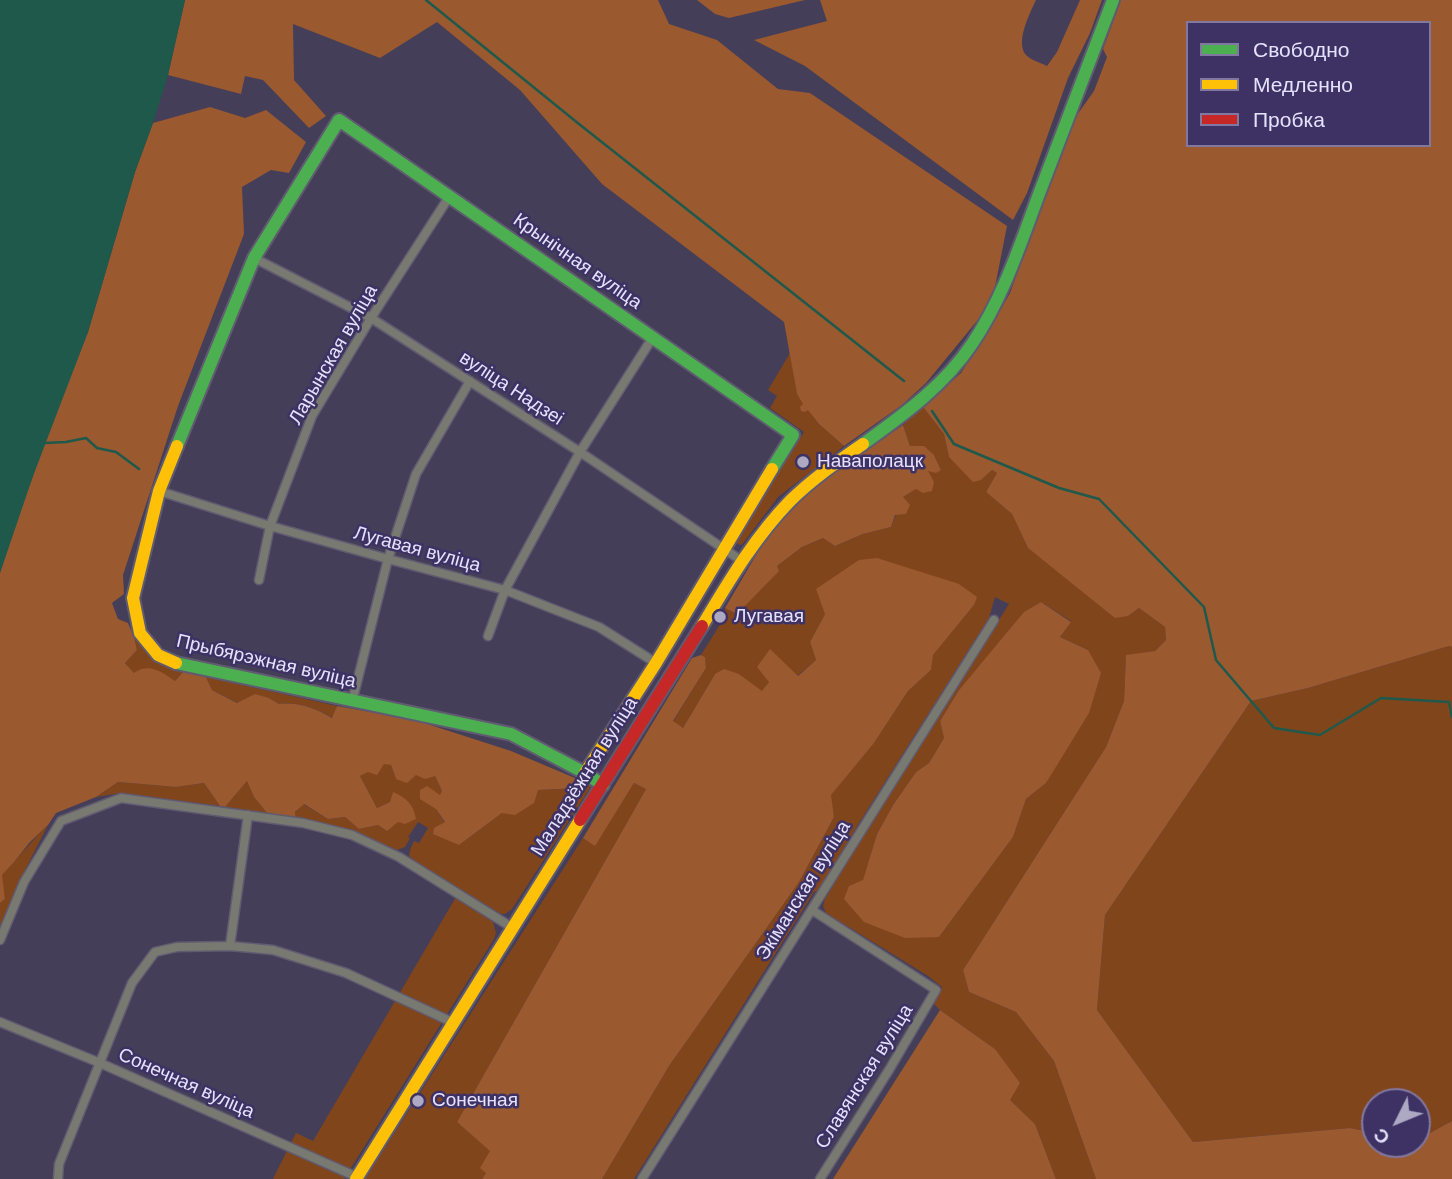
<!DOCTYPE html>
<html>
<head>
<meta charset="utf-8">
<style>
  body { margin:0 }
  #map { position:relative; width:1452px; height:1179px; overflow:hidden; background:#443e59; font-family:"DM Sans",sans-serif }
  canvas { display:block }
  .legend { position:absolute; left:1186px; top:21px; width:245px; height:126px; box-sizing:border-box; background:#3e3265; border:2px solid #8178a1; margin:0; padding:9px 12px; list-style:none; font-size:21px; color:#e6e2fc }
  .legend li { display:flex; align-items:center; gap:14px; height:35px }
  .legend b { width:35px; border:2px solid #8178a1 }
  .north { position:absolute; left:1361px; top:1088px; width:70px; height:70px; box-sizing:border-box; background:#3e3265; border:2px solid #8178a1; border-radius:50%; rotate:227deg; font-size:19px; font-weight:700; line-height:28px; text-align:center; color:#e6e2fc }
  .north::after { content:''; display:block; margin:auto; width:24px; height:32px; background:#ada9c3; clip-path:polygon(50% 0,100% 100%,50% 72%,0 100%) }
</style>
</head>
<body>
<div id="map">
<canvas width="1452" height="1179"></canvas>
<ul class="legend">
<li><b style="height:9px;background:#4caf50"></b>Свободно</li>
<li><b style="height:9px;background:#ffc107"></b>Медленно</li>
<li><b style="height:9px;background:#c62828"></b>Пробка</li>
</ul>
<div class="north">С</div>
</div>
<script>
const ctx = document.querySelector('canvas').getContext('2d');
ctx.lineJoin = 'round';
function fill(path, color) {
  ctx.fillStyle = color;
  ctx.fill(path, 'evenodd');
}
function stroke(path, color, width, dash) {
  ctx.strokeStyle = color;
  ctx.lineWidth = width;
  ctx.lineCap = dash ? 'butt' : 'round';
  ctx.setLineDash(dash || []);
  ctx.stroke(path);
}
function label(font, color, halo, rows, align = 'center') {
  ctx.font = font + ' "DM Sans",sans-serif';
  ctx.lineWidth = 5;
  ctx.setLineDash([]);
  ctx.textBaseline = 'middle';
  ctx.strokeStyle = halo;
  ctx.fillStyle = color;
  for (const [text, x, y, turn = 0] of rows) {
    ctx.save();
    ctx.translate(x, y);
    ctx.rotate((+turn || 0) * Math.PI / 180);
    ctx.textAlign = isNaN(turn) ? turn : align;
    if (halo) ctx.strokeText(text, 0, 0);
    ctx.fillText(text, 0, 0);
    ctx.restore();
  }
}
fill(new Path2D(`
  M 790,353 L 797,394 L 819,424 L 844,446 L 778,497 L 744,542 L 741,545 L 738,544 L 736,541 L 804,432 L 770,408 L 777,396 L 768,390 Z
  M 923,407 L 944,434 L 949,457 L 981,480 L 992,470 L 997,473 L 986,492 L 1012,514 L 1028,548 L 1064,576 L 1128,616 L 1139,608 L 1165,627 L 1166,640 L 1155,651 L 1126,656 L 1124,701 L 1106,747 L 963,970 L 969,992 L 1016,1012 L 1054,1061 L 1096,1179 L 1056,1179 L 1035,1124 L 1010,1100 L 995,1049 L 940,1010 L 933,1003 L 942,987 L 928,976 L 826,913 L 823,906 L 825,899 L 867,828 L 1009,604 L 995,597 L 989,618 L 859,823 L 818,891 L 814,892 L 634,1179 L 602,1179 L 669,1066 L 799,882 L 834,817 L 830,795 L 874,743 L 908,691 L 931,670 L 932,656 L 974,605 L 825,614 L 810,642 L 816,660 L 797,676 L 769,650 L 769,682 L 762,692 L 739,674 L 715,674 L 683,728 L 673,722 L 706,668 L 705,657 L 701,655 L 724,618 L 725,608 L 737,614 L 777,566 L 802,547 L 823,538 L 835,546 L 863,534 L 891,527 L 903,497 L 916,489 L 927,470 L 941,470 L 934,455 L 910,446 L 903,425 ZM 1041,602 L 1071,621 L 1060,637 L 1088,650 L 1046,783 L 1026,799 L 1013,837 L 939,937 L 849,886 L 863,881 L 877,834 L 893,805 L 916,772 L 929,763 L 944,738 L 940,721 L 959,690 L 1025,612 Z
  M 134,637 C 148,657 160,665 183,672 L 175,681 L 134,673 L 125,663 L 137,650 Z
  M 1449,646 L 1452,647 L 1452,1121 L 1417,1140 L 1417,1102 L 1375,1102 L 1375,1133 L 1350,1128 L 1193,1142 L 1097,1010 L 1105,915 L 1251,701 L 1308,688 Z
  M 206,677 L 337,706 L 333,718 C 315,708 300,702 279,704 L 269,698 L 238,703 L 212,690 Z
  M 384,763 L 391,765 L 396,779 L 416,774 L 435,776 L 442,791 L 436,809 L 459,845 L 502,813 L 538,790 L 579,788 L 584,776 L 592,785 L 512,909 L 505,914 L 501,914 L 421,865 L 409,856 L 410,850 L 414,841 L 419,843 L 428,828 L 418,822 L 408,837 L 410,838 L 405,847 L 397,850 L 351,831 L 296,819 L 295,813 L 303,804 L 328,819 L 345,817 L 359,829 L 378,825 L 387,831 L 393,793 L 390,802 L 377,808 L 360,776 Z
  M 247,781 L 254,797 L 267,813 L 225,807 Z
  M 118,782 L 176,787 L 204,783 L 220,806 L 121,793 L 96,797 Z
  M 634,783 L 646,789 L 457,1122 L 491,1151 L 486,1173 L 482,1179 L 365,1179 L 583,838 L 595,845 Z
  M 48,825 L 20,880 L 0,927 L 0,903 L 5,899 L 1,875 C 18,859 31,841 48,825 Z
  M 456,897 L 493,922 L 496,933 L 494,939 L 344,1179 L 273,1179 L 296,1133 L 313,1141 Z`), '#81451c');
fill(new Path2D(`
  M 185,0 L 658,0 L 669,24 L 717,40 L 778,89 L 810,93 L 1007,226 L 995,287 L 981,316 L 926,383 L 902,405 L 844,446 L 819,424 L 808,410 L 805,412 L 801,411 L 800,407 L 803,404 L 797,394 L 784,322 L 602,184 L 520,90 L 437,22 L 380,58 L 293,24 L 294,80 L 326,116 L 309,128 L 263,80 L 245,76 L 241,94 L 168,75 Z
  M 697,0 L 805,0 L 729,18 L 715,14 Z
  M 820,0 L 1036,0 C 1030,13 1015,42 1026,55 C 1031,60 1041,63 1047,66 L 1057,52 L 1080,0 L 1102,0 L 1090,33 L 1068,78 L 1027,193 L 1013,220 L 805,66 L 754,40 L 827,21 Z
  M 1121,0 L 1452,0 L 1452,647 L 1449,646 L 1308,688 L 1251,701 L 1105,915 L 1097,1010 L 1193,1142 L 1350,1128 L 1375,1133 L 1375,1144 L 1417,1144 L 1417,1140 L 1452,1121 L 1452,1179 L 1096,1179 L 1054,1061 L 1016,1012 L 969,992 L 963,970 L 1106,747 L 1124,701 L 1126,655 L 1155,651 L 1166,640 L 1165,627 L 1139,608 L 1128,616 L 1115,618 L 1028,548 L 1012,514 L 986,492 L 997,473 L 992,470 L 981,480 L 973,482 L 949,457 L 944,434 L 923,407 L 961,373 L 993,323 L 1010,293 L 1074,119 L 1094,91 L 1107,57 L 1103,49 ZM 1188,23 L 1429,23 L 1429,145 L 1188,145 Z
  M 210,107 L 245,118 L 266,110 L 306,142 L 289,173 L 271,170 L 242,187 L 244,234 L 178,406 L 123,575 L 124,594 L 112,603 L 118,619 L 128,623 L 134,637 L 137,650 L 125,663 L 134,673 C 149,662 162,672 175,681 L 183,672 L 206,677 L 212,690 L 237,703 L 255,694 L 269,698 L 279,704 C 299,702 315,708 332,718 L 337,706 L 415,720 L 511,751 L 582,781 L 579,788 L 538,790 L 534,803 L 515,815 L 502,813 L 459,845 L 433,834 L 434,828 L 445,822 L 436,809 L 420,799 L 420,790 L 427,786 L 440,795 L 442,791 L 435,776 L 425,779 L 416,775 L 407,783 L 396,779 L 391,765 L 384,764 L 377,775 L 368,772 L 360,776 L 377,808 L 390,802 L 393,792 C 407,798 413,804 416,819 L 405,824 L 398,822 L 387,831 L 378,825 L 359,829 L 345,817 L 328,819 L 304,804 L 295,812 L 296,819 L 267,813 L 254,797 L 247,781 L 225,807 L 220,806 L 204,783 L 176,787 L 118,782 L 96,797 L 56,813 L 48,825 L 30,842 L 14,862 L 2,875 L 5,899 L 0,903 L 0,573 L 15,525 L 56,413 L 88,332 L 135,172 L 153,123 Z
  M 903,425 L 910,446 L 924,446 L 934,455 L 941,470 L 936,473 L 928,471 L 934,482 L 932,491 L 923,493 L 916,489 L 903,497 L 910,505 L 906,514 L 895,515 L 891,527 L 863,534 L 835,546 L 823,538 L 802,547 L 777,566 L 779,571 L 737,614 L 725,608 L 772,528 L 824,479 Z
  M 877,558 L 959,584 L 977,597 L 974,605 L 933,655 L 931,670 L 908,691 L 874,743 L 831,795 L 834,817 L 799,882 L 669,1066 L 602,1179 L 482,1179 L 486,1173 L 480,1168 L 490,1151 L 457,1122 L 646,789 L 634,783 L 595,846 L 583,838 L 692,658 L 701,655 L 705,657 L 706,668 L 673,721 L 683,728 L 715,674 L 724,669 L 739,674 L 762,691 L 769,682 L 757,667 L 770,649 L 798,676 L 816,660 L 810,642 L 825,614 L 816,589 L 859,560 Z
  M 1041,602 L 1071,622 L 1060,637 L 1088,650 L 1101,673 L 1089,713 L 1046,783 L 1026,799 L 1013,837 L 939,937 L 905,938 L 864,922 L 844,899 L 849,886 L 863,880 L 877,834 L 893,805 L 916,772 L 929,763 L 944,738 L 940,721 L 959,690 L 1024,612 Z
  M 940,1010 L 995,1049 L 1020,1083 L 1010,1100 L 1035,1124 L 1056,1179 L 833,1179 Z`), '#9a592f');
fill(new Path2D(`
  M 0,0 L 185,0 L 168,75 L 153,123 L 135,172 L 88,332 L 33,476 L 0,573 Z`), '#1f594c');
stroke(new Path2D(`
  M 426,0 L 579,124 L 904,381
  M 932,411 L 954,444 L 1059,488 L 1099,499 L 1204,607 L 1216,660 L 1274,728 L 1320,735 L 1381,698 L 1449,702 L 1452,717
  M 44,443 L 66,442 L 86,438 L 97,448 L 116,452 L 139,469`), '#1f594c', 2.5);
const street = new Path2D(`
  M 254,258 L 371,318 L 580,452 L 742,561
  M 159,491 L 270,526 L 388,559 L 505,590 L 599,627 L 656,663
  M 259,580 L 270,526 L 312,416 L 371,318 L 449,197
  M 488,636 L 505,590 L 580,452 L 653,337
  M 352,702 L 388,559 L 416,474 L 470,381
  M 812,910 L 936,990 L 889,1070 L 820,1179
  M 0,940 L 24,882 L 61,821 L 121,798 L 303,823 L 352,835 L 399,857 L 513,928
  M 230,946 L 248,815
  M 0,1022 L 100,1063 L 357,1177
  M 58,1179 L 59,1164 L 132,983 L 155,952 L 177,947 L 230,946 L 273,950 L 346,973 L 452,1022
  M 642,1179 C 760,993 875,806 994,620`);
const fast = new Path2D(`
  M 863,444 C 903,415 944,386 972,344 C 1003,298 1020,245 1039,194 C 1064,129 1088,65 1113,0
  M 177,446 L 254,258 L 339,120 L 793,435 L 772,469
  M 176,663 L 511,734 L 585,773 L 603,785`);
const slow = new Path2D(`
  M 702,626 C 728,583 754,538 790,501 C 812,479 837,462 863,444
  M 176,663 L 158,655 L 140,633 L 133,598 L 159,491 L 177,446
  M 585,773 L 656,663 L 772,469
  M 356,1179 L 580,820`);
const jam = new Path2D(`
  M 580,820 L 702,626`);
stroke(street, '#605b71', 11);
stroke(fast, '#605b71', 16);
stroke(slow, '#605b71', 16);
stroke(jam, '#605b71', 16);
stroke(street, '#787971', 8);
stroke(fast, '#4caf50', 12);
stroke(slow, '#ffc107', 12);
stroke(jam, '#c62828', 12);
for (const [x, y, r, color] of [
  [803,462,7,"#ada9c3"],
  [720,617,7,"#ada9c3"],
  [418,1101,7,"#ada9c3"]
]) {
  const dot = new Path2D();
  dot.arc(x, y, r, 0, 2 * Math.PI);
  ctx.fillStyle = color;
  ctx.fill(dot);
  stroke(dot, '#3e3265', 2.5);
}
label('19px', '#e6e2fc', '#3e3265', [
  ["Крынічная вуліца",577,262,35],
  ["Ларынская вуліца",334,355,-60],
  ["вуліца Надзеі",511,389,33],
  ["Лугавая вуліца",417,550,15],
  ["Прыбярэжная вуліца",266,662,13],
  ["Маладзёжная вуліца",585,777,-58],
  ["Экіманская вуліца",804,891,-58],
  ["Славянская вуліца",865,1077,-58],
  ["Сонечная вуліца",186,1084,24]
]);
label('19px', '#e6e2fc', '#3e3265', [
  ["Наваполацк",817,462],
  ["Лугавая",734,617],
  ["Сонечная",432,1101]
], 'left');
</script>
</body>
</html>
